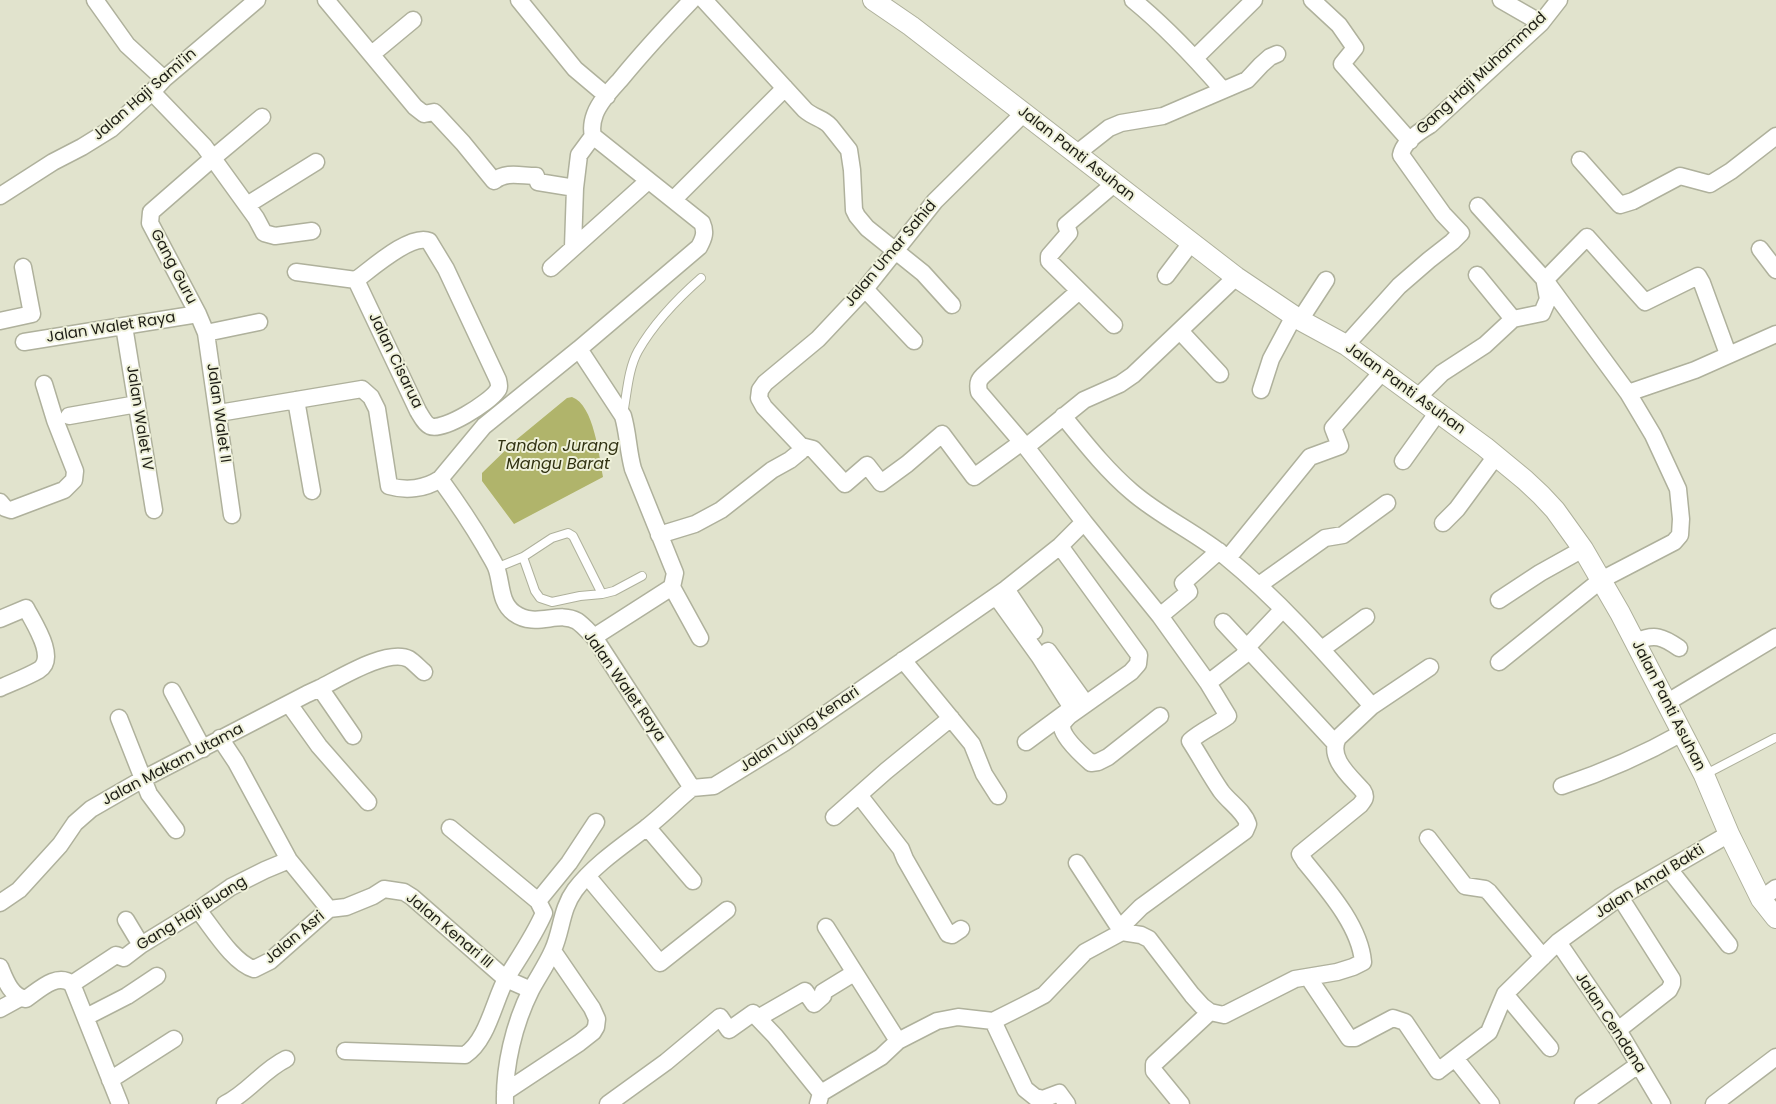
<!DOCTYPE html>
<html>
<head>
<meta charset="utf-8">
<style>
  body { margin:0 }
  canvas { display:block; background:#e1e3cd }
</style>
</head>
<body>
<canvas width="1776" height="1104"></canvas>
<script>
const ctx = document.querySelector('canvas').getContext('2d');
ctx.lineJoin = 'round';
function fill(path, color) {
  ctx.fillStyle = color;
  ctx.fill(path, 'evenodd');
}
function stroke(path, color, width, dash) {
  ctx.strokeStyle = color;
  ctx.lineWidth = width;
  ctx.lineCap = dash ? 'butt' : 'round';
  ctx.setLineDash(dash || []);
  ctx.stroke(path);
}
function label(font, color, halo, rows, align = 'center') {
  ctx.font = font + ' Poppins,sans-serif';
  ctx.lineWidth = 4;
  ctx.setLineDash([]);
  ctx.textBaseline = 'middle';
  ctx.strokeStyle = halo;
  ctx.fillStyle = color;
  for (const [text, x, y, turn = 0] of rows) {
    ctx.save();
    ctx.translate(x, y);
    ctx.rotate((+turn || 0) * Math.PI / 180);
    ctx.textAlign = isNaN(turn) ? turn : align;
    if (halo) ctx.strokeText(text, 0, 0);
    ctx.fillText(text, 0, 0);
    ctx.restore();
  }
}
fill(new Path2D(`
  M 572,397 C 594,405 599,456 603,477 L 514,524 L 482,481 L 482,473 L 516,440 L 567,398 Z`), '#b0b46b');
const service = new Path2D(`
  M 623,414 C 627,394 628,369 638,351 C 654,323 677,299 701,278
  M 496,568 L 523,557 L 552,538 L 568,533 L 573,536 L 602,594 L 580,596 L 552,602 L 540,598 L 535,591 L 523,557
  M 602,594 L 614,591 L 642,576
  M 1704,775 L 1775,738`);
const minor = new Path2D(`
  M 95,0 L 127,45 L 164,79
  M 326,0 L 415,107 L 424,114 L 434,112 L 437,115 L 463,143 L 494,181 C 506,171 521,176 536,176 L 538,182 L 575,188
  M 519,0 L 575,69 L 607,96
  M 704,0 L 805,110 C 814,118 823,118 830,126 L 849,150 L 852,170 L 854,210 L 857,216 L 867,228 L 923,273 L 952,305
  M 1133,0 C 1166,27 1195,58 1222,89
  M 1312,0 L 1339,25 L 1355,48 L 1342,64 L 1410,141
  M 1501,0 L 1541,23
  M 372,54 L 413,20
  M 1195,58 L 1254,0
  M 152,92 L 204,146 L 256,218 L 264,233 L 275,236 L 312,231
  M 1076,154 L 1109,128 L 1121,123 L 1163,116 L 1247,80 L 1261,65 L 1270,57 L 1277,54
  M 1580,160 L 1620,205 L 1633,201 L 1680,176 L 1710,184 L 1731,171 L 1776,136
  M 0,196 L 53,162 L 82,147 L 111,129 L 152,92 L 164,79 L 257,0
  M 674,199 L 785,88
  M 247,205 L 316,162
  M 1478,206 L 1545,280 L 1628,393 L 1653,435 L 1678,489 L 1681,519 L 1680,535 L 1674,542 L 1601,580 L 1499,662
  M 573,247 L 575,188 L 579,155 L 593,136
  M 1760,249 L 1776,270
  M 551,268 L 648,181
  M 296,272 L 356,280 C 371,269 411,233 429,241 L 446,269 L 498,380 C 499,384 500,388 497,391 C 490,402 443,432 430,426 C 425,424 421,416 418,411 L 356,280
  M 1477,275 L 1513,319
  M 1166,276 L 1191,243
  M 1545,280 L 1587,237 L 1645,302 L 1698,276 L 1702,283 L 1728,354
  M 865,289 L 914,341
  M 1300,320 L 1326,280
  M 0,321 L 32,314 L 23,267
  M 1114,325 L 1049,261 L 1049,256 L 1069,233 L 1066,225 L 1114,184
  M 124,326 L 154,510
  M 1180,331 L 1220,374
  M 206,333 L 259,322
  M 24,342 L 198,314
  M 1346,345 L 1399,286 L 1429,260 L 1452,242 L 1461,233 L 1443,214 L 1401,155 C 1403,142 1420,131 1430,125 L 1541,23 L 1559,0
  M 579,349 L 623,416 C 628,433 628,451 633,469 L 675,573 L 672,587 L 594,637
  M 1261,390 L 1271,359 L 1294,316
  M 1628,393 L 1695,370 L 1776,334
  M 1418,397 L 1442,373 L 1485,345 L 1513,319 L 1542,313 L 1548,299 L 1545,283
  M 296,400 L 312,491
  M 219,413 L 362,389 L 371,397 L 377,409 L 389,486 C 406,491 425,489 440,479 L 484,426 L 579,349 L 699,247 C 704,238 706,232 702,223 L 593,136 C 591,128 592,122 595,114 C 600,101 611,90 620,80 C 643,52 667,26 692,0
  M 69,416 L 137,404
  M 1063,416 C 1085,443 1106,470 1132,492 C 1161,517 1197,533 1226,557 C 1280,601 1326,654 1372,706
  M 1022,442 L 974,477 L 942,434 L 907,464 L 881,483 L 867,465 L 845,484 L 813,449 L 801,446 L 764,407 L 759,398 L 760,390 L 765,383 L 818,339 L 865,289 L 935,201 L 1024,113
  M 1026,447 L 1084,400 L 1120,384 L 1133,375 L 1236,277
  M 1403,461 L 1438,412
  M 440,479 C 456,501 471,523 485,547 C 488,553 493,560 496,567 C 502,582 499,602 514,613 C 536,629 558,610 577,621 C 583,625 589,632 594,637 L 692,788
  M 0,502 L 5,508 L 11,510 L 64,490 L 74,480 L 75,471 L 55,420 L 44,384
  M 232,515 L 206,333 L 198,314 L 150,223 L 151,212 L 213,158 L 262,117
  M 1084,522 L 1160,616 L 1208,683
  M 1443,523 L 1457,509 L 1496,456
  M 659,535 L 695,524 L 721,510 L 772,470 L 790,460 L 801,451 L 801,446
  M 1060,546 L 1139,655 L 1138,664 L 1131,672 L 1069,716 C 1066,719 1062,723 1062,727 C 1063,738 1083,756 1091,763 L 1098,762 L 1108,757 L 1160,716
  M 1228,558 L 1310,457 L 1340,446 L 1333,428 L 1382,372
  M 1259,585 L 1325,538 L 1343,535 L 1387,503
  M 672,587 L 700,638
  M 1006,589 L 1034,631
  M 996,596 L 1039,656 L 1072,708 L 1026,742
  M 1499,600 L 1540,573 L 1583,549
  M 1283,609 L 1250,644 L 1243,656 L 1208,683 L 1228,716 C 1216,725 1201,731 1190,741 C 1201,758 1210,775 1221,791 C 1229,802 1244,811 1248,824 L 1245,831 L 1141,907 L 1127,921 L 1122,932 L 1141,935 L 1149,939 L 1192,995 L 1202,1006 L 1210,1012 L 1224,1015 L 1295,979 L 1337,972 L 1353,967 L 1363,962 C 1360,926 1327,889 1305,862 L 1300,854 L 1360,805 C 1364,800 1367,797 1363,791 C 1351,777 1327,758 1338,738 L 1372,706 L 1430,667
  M 1160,616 L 1189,592 L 1183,583 L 1219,551
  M 0,619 L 26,608 C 33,622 58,658 39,670 C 27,677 13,682 0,688
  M 1223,622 L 1335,743
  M 1635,642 C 1655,633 1663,637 1679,648
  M 1322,649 L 1366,617
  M 1048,651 L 1086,704
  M 903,660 L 972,744 L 984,774 L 998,796
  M 320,688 C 340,678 388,648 409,659 C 414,662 419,668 424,672
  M 172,691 L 203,749
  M 1666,703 L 1776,637
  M 289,704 L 319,746 L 368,802
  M 119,718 L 149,794 L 176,830
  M 220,738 L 236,762 L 289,860 L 329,909 L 346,907 L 373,896 L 384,889 L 404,892 L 412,897 L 506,979 L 531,990
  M 1562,786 C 1604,772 1643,755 1682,733
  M 692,788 L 714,786 L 784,743 L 1006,589 L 1060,546 L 1084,522 L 1026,447 L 979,392 C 977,382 979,379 986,373 L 1079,291
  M 859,795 L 901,849 L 905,859 L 948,934 L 952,935 L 961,929
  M 834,817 L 886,771 L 951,718
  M 647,827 L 693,881
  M 1428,838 L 1465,886 L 1485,889 L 1489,892 L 1543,957
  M 1669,869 L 1729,945
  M 588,877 L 660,963 L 727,910
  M 1761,899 L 1776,888
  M 538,901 L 569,863 L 596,822
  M 0,903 L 19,890 L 60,845 L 75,823 L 91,809 L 143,779 L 307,694 L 320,688 L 353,736
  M 198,910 C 212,927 233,963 254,969 L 270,961 L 329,909
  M 126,920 L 141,945
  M 826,927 L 898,1041
  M 1558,942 L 1618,1030 L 1662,1104
  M 0,967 C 5,979 11,997 26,999 C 39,990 57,972 72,984 L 120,1104
  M 1308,977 L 1349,1038 L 1355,1038 L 1393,1018 L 1405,1022 L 1438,1071 L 1489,1032 L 1505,994 L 1558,942 L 1620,897 L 1729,834
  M 72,984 L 116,955 L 124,958 L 141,945 L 198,910 L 231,887 L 265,870 L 289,860
  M 1505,994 L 1550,1048
  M 0,1009 L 20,998
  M 86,1017 L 127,996 L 157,976
  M 758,1018 L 805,991 L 814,1004 L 823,996 L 823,992 L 854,973
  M 993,1021 L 1025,1089 L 1035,1097 L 1043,1099 L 1059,1093 L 1067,1104
  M 1618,1030 L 1669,990 L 1672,984 L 1672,979 L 1620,897
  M 345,1051 L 465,1055 C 488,1040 494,1000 507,977 C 520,956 534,936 544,913 L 538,901 L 450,828
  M 1455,1058 L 1491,1104
  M 110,1080 L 174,1039
  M 505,1092 L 579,1043 L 593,1032 L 596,1027 L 597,1019 L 592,1008 L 553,951
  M 225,1104 C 248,1093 263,1070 286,1059
  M 505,1104 C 504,1066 514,1024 531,990 C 538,977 547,964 553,950 C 562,930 561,909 575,890 C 594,865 621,847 646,828 C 662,816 676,801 692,788
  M 608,1104 L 666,1062 L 720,1017 L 729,1030 L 753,1013 L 775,1036 L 821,1093
  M 818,1104 L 821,1093 L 881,1057 L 898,1041 L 937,1021 L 958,1017 L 993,1021 L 1023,1006 L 1044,995 L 1085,952 L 1122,932 L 1077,863
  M 1181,1104 L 1154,1071 L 1154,1064 L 1210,1012
  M 1583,1104 L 1638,1065
  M 1714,1104 L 1776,1057`);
const tertiary = new Path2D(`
  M 873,0 L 911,26 L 1236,277 L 1300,320 L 1346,345 L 1485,447 L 1525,480 L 1541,495 L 1555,510 L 1583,549 L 1620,613 L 1704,775 L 1729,834 L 1761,899 L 1776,918`);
stroke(service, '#afb19c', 10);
stroke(minor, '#afb19c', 19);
stroke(tertiary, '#afb19c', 22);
stroke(service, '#fff', 8);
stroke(minor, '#fff', 16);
stroke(tertiary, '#fff', 20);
label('15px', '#1d1d15', '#eff1da', [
  ["Gang Haji Muhammad",1482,74,-43],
  ["Jalan Haji Sami'in",145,95,-41],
  ["Jalan Panti Asuhan",1076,154,38],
  ["Jalan Umar Sahid",891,254,-50],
  ["Gang Guru",173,267,62],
  ["Jalan Walet Raya",111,328,-9],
  ["Jalan Cisarua",395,361,64],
  ["Jalan Panti Asuhan",1405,389,36],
  ["Jalan Walet II",218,413,82],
  ["Jalan Walet IV",139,418,81],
  ["Jalan Walet Raya",624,687,55],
  ["Jalan Panti Asuhan",1668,706,63],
  ["Jalan Ujung Kenari",800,730,-34],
  ["Jalan Makam Utama",173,765,-28],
  ["Jalan Amal Bakti",1650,882,-32],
  ["Gang Haji Buang",192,914,-32],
  ["Jalan Kenari III",449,931,40],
  ["Jalan Asri",295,938,-40],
  ["Jalan Cendana",1610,1023,57]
]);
label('italic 16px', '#313212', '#eff1da', [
  ["Tandon Jurang",558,447],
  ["Mangu Barat",558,465]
]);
</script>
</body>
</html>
